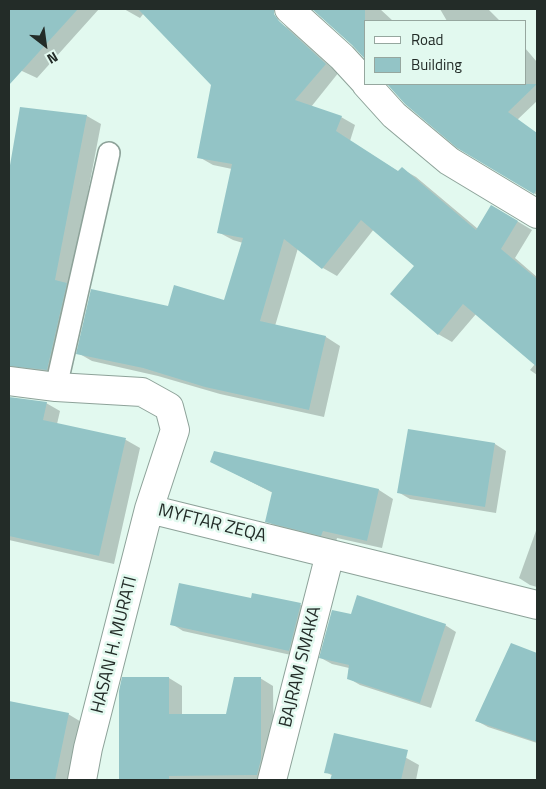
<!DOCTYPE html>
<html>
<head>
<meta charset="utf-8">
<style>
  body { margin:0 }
  #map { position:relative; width:546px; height:789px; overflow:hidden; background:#e2f9ef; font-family:"Titillium Web",sans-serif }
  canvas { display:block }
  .frame { position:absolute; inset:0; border:10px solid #232c28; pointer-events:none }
  .legend { position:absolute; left:364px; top:20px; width:162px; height:65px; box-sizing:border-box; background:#e2f9ef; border:1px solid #96a79f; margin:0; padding:6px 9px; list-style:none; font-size:15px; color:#232c28 }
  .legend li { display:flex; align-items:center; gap:10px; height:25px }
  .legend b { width:25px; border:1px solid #96a79f }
  .north { position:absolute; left:20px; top:20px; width:50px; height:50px; -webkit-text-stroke:4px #e2f9ef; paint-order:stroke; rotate:150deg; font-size:14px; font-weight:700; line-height:20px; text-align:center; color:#232c28 }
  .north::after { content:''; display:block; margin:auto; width:18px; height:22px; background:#232c28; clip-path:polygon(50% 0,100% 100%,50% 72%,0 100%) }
</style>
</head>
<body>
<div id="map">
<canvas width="546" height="789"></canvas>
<div class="frame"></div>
<ul class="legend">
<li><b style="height:6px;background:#fff"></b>Road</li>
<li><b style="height:14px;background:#93c4c6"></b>Building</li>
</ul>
<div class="north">N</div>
</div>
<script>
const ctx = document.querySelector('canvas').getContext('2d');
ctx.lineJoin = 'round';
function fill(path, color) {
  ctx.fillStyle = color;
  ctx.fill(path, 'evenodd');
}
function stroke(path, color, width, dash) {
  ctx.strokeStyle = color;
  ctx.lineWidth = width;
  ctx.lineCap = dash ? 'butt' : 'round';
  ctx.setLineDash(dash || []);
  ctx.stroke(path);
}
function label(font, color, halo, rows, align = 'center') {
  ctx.font = font + ' "Titillium Web",sans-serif';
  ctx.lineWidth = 5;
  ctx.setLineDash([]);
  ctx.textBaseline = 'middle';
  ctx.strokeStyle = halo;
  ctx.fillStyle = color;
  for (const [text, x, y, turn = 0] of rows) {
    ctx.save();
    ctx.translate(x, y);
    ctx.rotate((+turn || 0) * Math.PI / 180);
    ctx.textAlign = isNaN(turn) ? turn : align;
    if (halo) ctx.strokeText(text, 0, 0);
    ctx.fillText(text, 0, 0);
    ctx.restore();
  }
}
fill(new Path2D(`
  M 9,9 L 99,9 L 37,78 L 9,65 Z
  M 124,9 L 239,9 L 267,38 L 281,24 L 295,32 L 339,72 L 311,107 L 341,117 L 355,125 L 350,141 L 399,172 L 402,169 L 416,177 L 478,229 L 492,206 L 532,230 L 515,258 L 537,277 L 537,375 L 530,370 L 535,364 L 476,314 L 452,342 L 438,334 L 416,266 L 374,229 L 337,276 L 323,268 L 298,248 L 275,326 L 326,337 L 340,346 L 324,417 L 220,394 L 158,376 L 92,361 L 78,353 L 168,307 L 224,302 L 243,243 L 233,240 L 218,232 L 232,169 L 213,165 L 199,157 L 212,85 L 144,13 L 140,18 Z
  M 314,9 L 380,9 L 393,21 L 365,21 L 354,46 Z
  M 440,9 L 488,9 L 500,21 L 447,21 Z
  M 525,48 L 537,62 L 537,101 L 516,121 L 505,115 L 486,84 L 525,84 Z
  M 389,84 L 457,84 L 511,137 L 524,126 L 537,133 L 537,195 L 460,148 L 406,103 Z
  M 21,108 L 87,116 L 101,124 L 70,286 L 61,377 L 9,385 L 9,178 Z
  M 9,397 L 10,398 L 46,403 L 60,411 L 57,424 L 126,440 L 140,448 L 114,564 L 9,540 Z
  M 409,431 L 495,444 L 506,451 L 496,513 L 410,499 L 398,492 Z
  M 215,452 L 379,490 L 393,499 L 382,548 L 337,538 L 336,543 L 281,529 L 267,521 L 273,493 L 226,469 Z
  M 537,528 L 537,587 L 530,585 L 519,578 Z
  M 253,595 L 301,605 L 312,611 L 300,657 L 183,631 L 172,624 L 252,599 Z
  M 352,615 L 445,625 L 456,632 L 431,708 L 360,685 L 348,678 L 349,668 L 332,664 L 321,658 Z
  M 511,644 L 537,655 L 537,743 L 488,727 L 477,721 Z
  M 169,678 L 182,686 L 182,716 L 227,716 L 260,678 L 273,686 L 274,767 L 271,780 L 120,780 L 120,691 Z
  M 9,703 L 68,714 L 88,726 L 77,780 L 9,780 Z
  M 385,746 L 419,765 L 416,780 L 332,780 L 333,776 L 326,772 Z`), '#0003');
fill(new Path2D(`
  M 9,9 L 78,9 L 9,85 Z
  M 138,9 L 274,9 L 274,14 L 279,21 L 326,64 L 295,100 L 342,116 L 336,131 L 398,171 L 402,167 L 476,230 L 491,205 L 518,221 L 501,249 L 537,279 L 537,367 L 463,304 L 438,335 L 390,294 L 414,266 L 361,220 L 322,269 L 284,239 L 260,321 L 326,336 L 309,410 L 205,387 L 143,368 L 76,354 L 91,289 L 168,306 L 174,285 L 224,300 L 243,238 L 217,233 L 232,164 L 197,158 L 211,85 Z
  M 312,9 L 365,9 L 365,59 L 352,45 Z
  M 387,84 L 537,84 L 508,112 L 537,133 L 537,189 L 534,194 L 457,148 L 405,104 Z
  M 20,107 L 87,115 L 55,280 L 67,283 L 47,370 L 9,366 L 9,171 Z
  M 9,397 L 47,402 L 43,420 L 126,438 L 99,556 L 9,536 Z
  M 408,429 L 495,443 L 485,507 L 397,493 Z
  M 214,451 L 379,489 L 367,541 L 323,531 L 321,536 L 265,522 L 272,492 L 210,462 Z
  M 179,583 L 251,598 L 252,593 L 301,603 L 289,651 L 170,625 Z
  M 357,595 L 446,624 L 420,703 L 347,679 L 349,665 L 319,658 L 332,610 L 351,614 Z
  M 511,643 L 537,653 L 537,742 L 475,721 Z
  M 122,677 L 169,677 L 169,714 L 226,714 L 234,677 L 261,677 L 261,759 L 257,775 L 169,776 L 169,780 L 119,780 L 119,691 Z
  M 9,701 L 69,713 L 55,780 L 9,780 Z
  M 334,733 L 408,750 L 401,780 L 330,780 L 332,774 L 324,773 Z`), '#93c4c6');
const lane = new Path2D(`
  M 56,387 L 109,153`);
const street = new Path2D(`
  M 289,9 L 342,57 L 365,82
  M 366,84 L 394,115 L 449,161 L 537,214
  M 9,381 L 56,387 L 142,392 L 169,407 L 175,430 L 149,509 L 88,748 L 82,780
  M 149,509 L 537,605
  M 272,780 L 330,554`);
stroke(lane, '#8da299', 24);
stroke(street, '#8da299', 30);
stroke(lane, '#fff', 21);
stroke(street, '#fff', 28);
label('18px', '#232c28', '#e2f9ef', [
  ["MYFTAR ZEQA",212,524,14],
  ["HASAN H. MURATI",115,645,-76],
  ["BAJRAM SMAKA",301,667,-76]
]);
</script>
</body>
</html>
